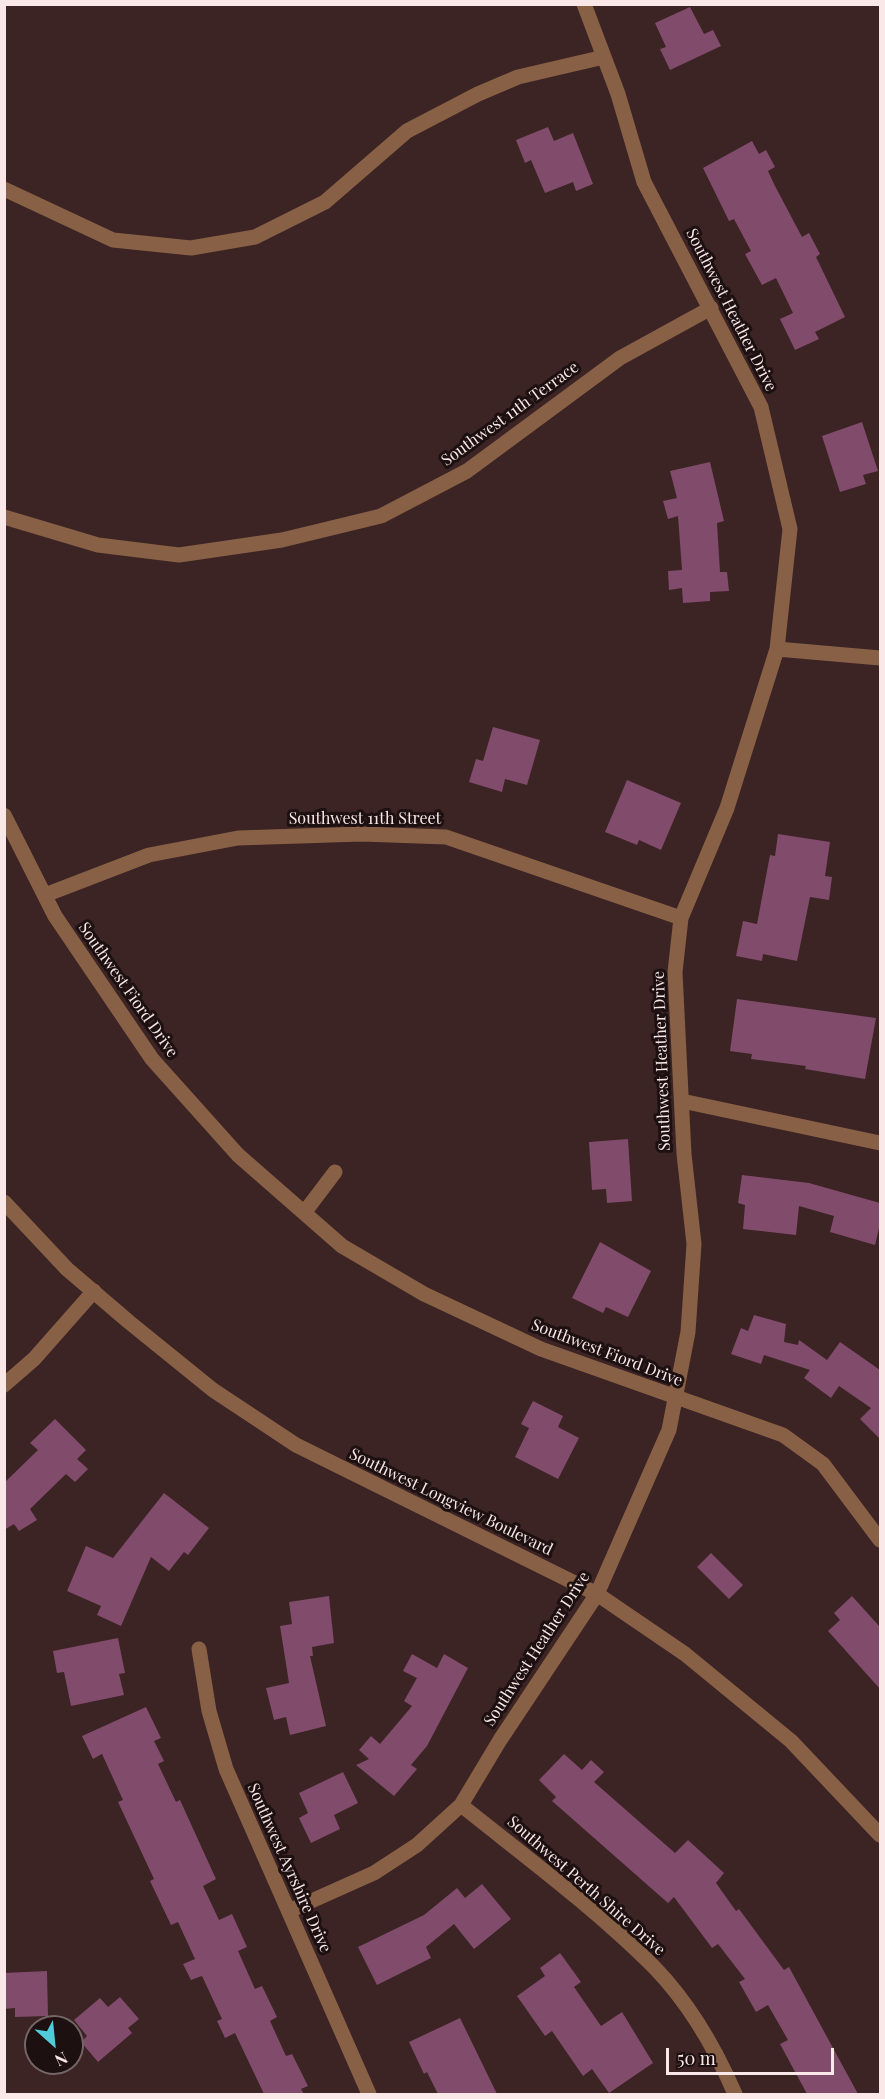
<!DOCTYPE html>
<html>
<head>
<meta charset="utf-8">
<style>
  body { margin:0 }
  #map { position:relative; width:885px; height:2099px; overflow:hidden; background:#3c2324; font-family:"Playfair Display",serif }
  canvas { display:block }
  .frame { position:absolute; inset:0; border:6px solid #f9e8e7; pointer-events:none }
  .north { position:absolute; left:24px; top:2015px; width:60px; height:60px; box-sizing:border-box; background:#1c1010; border:2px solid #746666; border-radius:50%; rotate:153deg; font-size:16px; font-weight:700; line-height:24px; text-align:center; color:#f9e8e7 }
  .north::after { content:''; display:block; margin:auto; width:21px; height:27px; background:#52cbd8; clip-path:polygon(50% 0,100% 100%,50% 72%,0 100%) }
  .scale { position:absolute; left:666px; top:2048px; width:168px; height:27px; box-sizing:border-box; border:3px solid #f9e8e7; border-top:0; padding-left:8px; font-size:18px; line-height:21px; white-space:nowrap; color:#f9e8e7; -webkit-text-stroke:4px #1c1010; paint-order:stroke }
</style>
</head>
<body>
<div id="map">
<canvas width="885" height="2099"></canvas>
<div class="frame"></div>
<div class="north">N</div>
<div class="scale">50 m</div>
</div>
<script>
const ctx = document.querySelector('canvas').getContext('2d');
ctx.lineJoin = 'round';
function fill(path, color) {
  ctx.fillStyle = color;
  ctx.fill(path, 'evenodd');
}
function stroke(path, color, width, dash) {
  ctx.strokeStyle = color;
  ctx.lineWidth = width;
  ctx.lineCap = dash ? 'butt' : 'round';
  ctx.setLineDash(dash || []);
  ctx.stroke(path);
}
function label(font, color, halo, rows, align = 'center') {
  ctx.font = font + ' "Playfair Display",serif';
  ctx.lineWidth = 6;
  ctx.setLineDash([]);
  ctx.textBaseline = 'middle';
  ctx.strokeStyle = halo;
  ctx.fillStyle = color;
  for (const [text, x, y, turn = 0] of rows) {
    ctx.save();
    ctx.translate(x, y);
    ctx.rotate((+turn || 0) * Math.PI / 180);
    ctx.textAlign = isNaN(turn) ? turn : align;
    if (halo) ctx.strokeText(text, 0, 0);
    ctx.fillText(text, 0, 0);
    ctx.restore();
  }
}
fill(new Path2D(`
  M 690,7 L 704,34 L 713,30 L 721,46 L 670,70 L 660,49 L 666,47 L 655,23 Z
  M 548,127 L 554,141 L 573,133 L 593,184 L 576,191 L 573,182 L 545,193 L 531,160 L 525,163 L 516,140 Z
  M 752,141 L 759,154 L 766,150 L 775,167 L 768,171 L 775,186 L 802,237 L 809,233 L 820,254 L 816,257 L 845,317 L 815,332 L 819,339 L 795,350 L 780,319 L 793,313 L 776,278 L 762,285 L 745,254 L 751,251 L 734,219 L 729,221 L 703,168 Z
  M 862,422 L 878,471 L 863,475 L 866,484 L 840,492 L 822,436 Z
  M 710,462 L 724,521 L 717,523 L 720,572 L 727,572 L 729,591 L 710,592 L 710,601 L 683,603 L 682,588 L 669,590 L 668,571 L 682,570 L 678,516 L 668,519 L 663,501 L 677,498 L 670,471 Z
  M 493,727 L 540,740 L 527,785 L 505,779 L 502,792 L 469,782 L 476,759 L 483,761 Z
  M 627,780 L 681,803 L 661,850 L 639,840 L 637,845 L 605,832 Z
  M 778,834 L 830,842 L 825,876 L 832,877 L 829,900 L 810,897 L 797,961 L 763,954 L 762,961 L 736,956 L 743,921 L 757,924 L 770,855 L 775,856 Z
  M 737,999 L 876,1018 L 865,1079 L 805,1069 L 806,1066 L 751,1059 L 752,1054 L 730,1051 Z
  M 628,1139 L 632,1201 L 607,1203 L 606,1189 L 592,1190 L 589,1142 Z
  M 742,1175 L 809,1183 L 880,1203 L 880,1224 L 875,1245 L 830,1232 L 834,1216 L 799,1206 L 796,1235 L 743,1229 L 745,1205 L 738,1203 Z
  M 600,1242 L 651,1271 L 628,1317 L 606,1307 L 603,1313 L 572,1298 Z
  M 754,1315 L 786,1324 L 784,1342 L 798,1345 L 799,1340 L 827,1360 L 840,1342 L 880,1370 L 880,1439 L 860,1419 L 871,1408 L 839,1386 L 831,1398 L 804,1378 L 810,1370 L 764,1355 L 761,1364 L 731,1354 L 741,1328 L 748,1331 Z
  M 533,1401 L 563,1416 L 558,1427 L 579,1438 L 558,1479 L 515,1457 L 529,1428 L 521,1424 Z
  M 55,1419 L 86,1450 L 77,1459 L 88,1469 L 75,1482 L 66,1474 L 30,1509 L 37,1520 L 19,1531 L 14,1524 L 4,1530 L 4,1483 L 38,1450 L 30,1443 Z
  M 164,1493 L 209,1528 L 188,1555 L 184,1552 L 169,1571 L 151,1557 L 121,1626 L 97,1615 L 101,1606 L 67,1591 L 86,1546 L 113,1558 Z
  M 711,1553 L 743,1585 L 729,1599 L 697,1567 Z
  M 329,1596 L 334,1643 L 312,1647 L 313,1656 L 310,1656 L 326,1726 L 290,1735 L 286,1717 L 274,1720 L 266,1688 L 289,1683 L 280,1626 L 292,1624 L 289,1602 Z
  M 852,1596 L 880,1627 L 880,1689 L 828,1631 L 840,1620 L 834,1613 Z
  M 118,1638 L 125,1673 L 119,1674 L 124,1695 L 71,1706 L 64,1672 L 57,1673 L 53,1651 Z
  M 412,1654 L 437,1668 L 444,1654 L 468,1668 L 427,1746 L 411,1765 L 417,1769 L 394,1796 L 356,1765 L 369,1759 L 359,1750 L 371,1736 L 380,1744 L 412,1706 L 404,1701 L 417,1678 L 403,1671 Z
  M 146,1707 L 161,1738 L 154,1741 L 164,1761 L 158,1764 L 176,1802 L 180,1800 L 216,1879 L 203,1886 L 219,1920 L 232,1914 L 247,1947 L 238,1951 L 255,1989 L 262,1986 L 277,2017 L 270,2021 L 286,2056 L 292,2054 L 308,2086 L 301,2089 L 304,2094 L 264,2094 L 235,2033 L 225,2038 L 217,2021 L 222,2019 L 202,1976 L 191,1980 L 183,1964 L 195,1959 L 178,1922 L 171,1925 L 150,1881 L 154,1879 L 118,1802 L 123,1800 L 102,1754 L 93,1759 L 82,1736 Z
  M 564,1754 L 582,1770 L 591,1760 L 604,1772 L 594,1782 L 675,1853 L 688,1840 L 724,1873 L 716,1883 L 736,1911 L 739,1909 L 784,1970 L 789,1967 L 858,2094 L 807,2094 L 780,2044 L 788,2040 L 768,2005 L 756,2012 L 739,1982 L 745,1979 L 718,1944 L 712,1948 L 674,1897 L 668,1903 L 552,1801 L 556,1797 L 539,1780 Z
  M 343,1772 L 358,1803 L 334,1815 L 340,1829 L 311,1843 L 299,1818 L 308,1813 L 299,1793 Z
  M 482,1884 L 511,1919 L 474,1949 L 454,1924 L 426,1947 L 431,1958 L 377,1985 L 358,1947 L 424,1915 L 457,1888 L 465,1898 Z
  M 560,1953 L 581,1982 L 574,1987 L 601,2026 L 622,2012 L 653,2063 L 609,2093 L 592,2069 L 583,2076 L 552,2031 L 545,2036 L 517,1996 L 545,1976 L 540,1968 Z
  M 47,1971 L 48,2016 L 15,2017 L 15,2008 L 4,2009 L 4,1973 Z
  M 120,1997 L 139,2019 L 128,2028 L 132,2033 L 98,2062 L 81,2042 L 87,2036 L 74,2020 L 100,1998 L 108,2007 Z
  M 460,2018 L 497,2094 L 438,2094 L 427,2072 L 424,2074 L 409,2042 Z`), '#814b6b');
stroke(new Path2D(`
  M 4,189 L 113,240 L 191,248 L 255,237 L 325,202 L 407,131 L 478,94 L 518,77 L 604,57
  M 4,517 L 98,545 L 179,555 L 282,540 L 381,516 L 467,471 L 620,358 L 711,308
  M 777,649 L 880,658
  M 4,815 L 55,916 L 152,1059 L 238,1155 L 342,1246 L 424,1294 L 541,1349 L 783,1435 L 823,1464 L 880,1540
  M 45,895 L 149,855 L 238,838 L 362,834 L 446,837 L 681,918
  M 682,1101 L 880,1143
  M 4,1202 L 67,1269 L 129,1322 L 213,1390 L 296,1445 L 597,1594 L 685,1654 L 791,1741 L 880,1835
  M 304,1213 L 335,1172
  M 4,1385 L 34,1359 L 94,1291
  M 199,1649 L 209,1711 L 226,1769 L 369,2094
  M 461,1805 C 526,1857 595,1908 654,1967 C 688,2002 716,2050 735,2094
  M 289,1911 L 374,1873 L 417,1845 L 461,1805 L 500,1740 L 597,1594 L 669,1430 L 688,1332 L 694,1244 L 684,1154 L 675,972 L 681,918 L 727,808 L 777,649 L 790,529 L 761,407 L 644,182 L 618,94 L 584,4`), '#886046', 15);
label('16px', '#f9e8e7', '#1c1010', [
  ["Southwest Heather Drive",731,310,63],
  ["Southwest 11th Terrace",510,414,-36],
  ["Southwest 11th Street",365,819],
  ["Southwest Fiord Drive",128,990,55],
  ["Southwest Heather Drive",662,1061,-92],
  ["Southwest Fiord Drive",607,1353,21],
  ["Southwest Longview Boulevard",451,1502,26],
  ["Southwest Heather Drive",537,1649,-57],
  ["Southwest Ayrshire Drive",289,1868,66],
  ["Southwest Perth Shire Drive",586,1886,41]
]);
</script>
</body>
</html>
